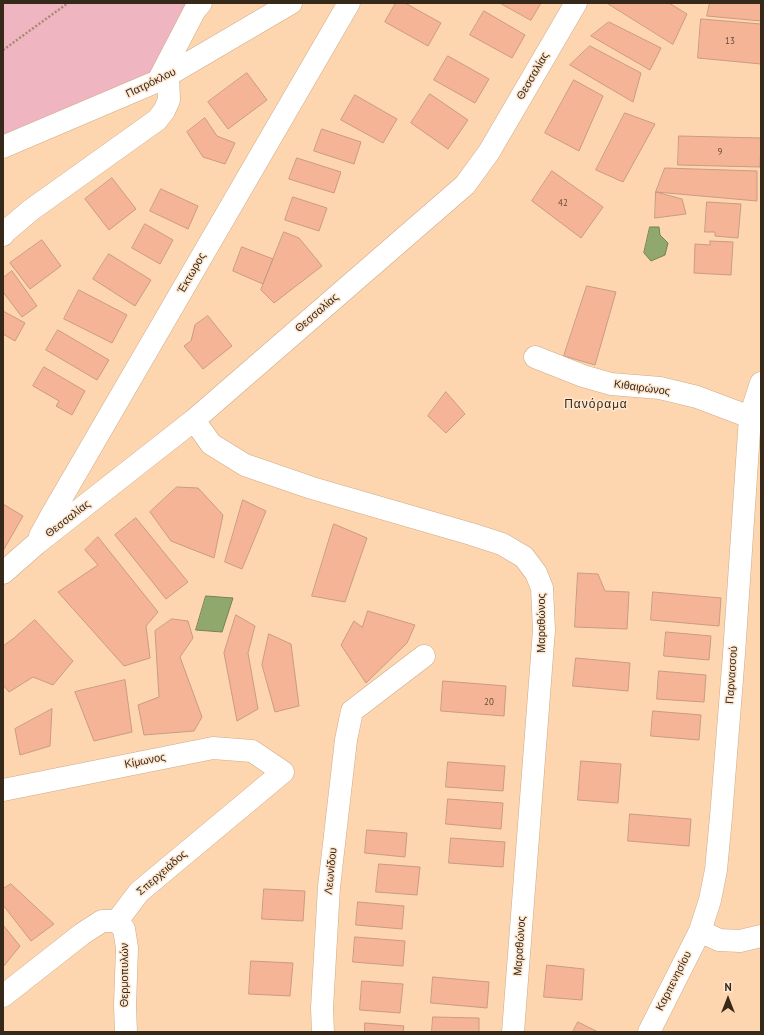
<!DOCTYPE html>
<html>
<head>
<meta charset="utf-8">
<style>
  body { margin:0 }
  #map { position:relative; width:764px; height:1035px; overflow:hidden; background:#fdd6b0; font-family:"PT Sans",sans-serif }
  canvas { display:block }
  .frame { position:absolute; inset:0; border:4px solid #37291a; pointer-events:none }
  .north { position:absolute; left:708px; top:979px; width:40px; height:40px; -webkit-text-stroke:3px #fee7d0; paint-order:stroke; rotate:0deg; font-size:11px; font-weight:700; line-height:16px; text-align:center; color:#37291a }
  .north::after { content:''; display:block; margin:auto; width:14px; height:18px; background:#37291a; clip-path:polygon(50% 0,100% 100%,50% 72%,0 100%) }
</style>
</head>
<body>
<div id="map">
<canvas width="764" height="1035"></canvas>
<div class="frame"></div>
<div class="north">N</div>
</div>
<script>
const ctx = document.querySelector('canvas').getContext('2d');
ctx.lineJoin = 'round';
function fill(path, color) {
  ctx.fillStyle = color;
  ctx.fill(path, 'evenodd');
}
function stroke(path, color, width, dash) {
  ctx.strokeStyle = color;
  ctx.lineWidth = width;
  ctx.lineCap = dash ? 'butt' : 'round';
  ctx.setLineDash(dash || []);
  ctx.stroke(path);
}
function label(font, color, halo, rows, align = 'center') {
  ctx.font = font + ' "PT Sans",sans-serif';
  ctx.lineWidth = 3;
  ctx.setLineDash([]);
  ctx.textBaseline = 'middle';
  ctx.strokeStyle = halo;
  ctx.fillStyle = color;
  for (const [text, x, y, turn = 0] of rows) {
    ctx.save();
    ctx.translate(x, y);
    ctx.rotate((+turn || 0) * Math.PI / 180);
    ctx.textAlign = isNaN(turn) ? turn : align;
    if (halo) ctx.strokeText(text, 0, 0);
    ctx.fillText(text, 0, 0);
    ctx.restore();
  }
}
fill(new Path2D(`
  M 3,3 L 189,3 L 159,70 L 3,140 Z`), '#efb5c0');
const water = new Path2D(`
  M 650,227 L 659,227 L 660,235 L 668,243 L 665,255 L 651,261 L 644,253 Z
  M 206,596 L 233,598 L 222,632 L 196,630 Z`);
fill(water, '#90a86b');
stroke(water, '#758253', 1);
const building = new Path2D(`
  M 396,3 L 405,3 L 441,23 L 428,46 L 385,22 Z
  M 500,3 L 541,3 L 531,20 Z
  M 607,3 L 669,3 L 687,14 L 673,44 Z
  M 710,3 L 761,3 L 761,21 L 707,16 Z
  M 484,11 L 525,35 L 512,58 L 470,35 Z
  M 701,19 L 761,24 L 761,64 L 698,58 Z
  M 609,22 L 661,48 L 650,70 L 591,36 Z
  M 590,46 L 641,73 L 633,102 L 570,65 Z
  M 448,56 L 489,79 L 475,103 L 434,80 Z
  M 247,73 L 267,100 L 228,129 L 208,102 Z
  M 574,80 L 603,96 L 579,151 L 545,133 Z
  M 430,94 L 468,120 L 448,149 L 411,123 Z
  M 355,95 L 397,119 L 383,143 L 341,120 Z
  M 625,113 L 655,124 L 623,182 L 596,170 Z
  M 205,118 L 217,136 L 235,143 L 225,164 L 203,157 L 187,132 Z
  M 322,129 L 361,142 L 354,164 L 314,151 Z
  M 679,136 L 761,138 L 760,167 L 678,165 Z
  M 297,158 L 341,172 L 334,193 L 289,179 Z
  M 665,168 L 757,171 L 757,201 L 656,192 Z
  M 552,171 L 603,207 L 581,238 L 532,201 Z
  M 112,178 L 136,209 L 109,230 L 85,199 Z
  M 161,189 L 198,206 L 188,229 L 150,211 Z
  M 656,192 L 682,199 L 686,214 L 655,218 Z
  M 293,197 L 327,208 L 319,231 L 285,220 Z
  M 707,202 L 741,204 L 738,238 L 715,236 L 715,232 L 705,232 Z
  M 145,224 L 173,240 L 160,264 L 132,248 Z
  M 284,232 L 299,238 L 322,266 L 274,303 L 261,290 Z
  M 42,240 L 61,266 L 30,289 L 10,263 Z
  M 710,241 L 733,242 L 731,275 L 694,273 L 695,244 L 710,245 Z
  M 242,247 L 273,259 L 263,284 L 233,271 Z
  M 109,254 L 151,280 L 135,306 L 93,279 Z
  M 12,271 L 37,306 L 22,317 L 3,292 L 3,278 Z
  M 587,286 L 616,292 L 595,365 L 564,356 Z
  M 79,290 L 127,315 L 112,343 L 64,319 Z
  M 3,311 L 25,323 L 15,341 L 3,334 Z
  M 208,316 L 232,346 L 203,369 L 184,346 L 191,341 L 195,325 Z
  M 58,330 L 109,360 L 97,380 L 46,350 Z
  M 44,367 L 85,391 L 72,415 L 56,406 L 59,401 L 33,386 Z
  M 446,392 L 465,414 L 446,433 L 428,416 Z
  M 177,487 L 198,488 L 223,515 L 214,558 L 171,541 L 150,512 Z
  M 243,500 L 266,511 L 242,569 L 225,562 Z
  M 3,504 L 23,516 L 3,551 Z
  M 136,518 L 188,582 L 166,599 L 115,535 Z
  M 334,524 L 367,538 L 345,602 L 312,596 Z
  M 98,537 L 158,612 L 146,626 L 150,658 L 124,666 L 58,592 L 98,565 L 85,550 Z
  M 578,573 L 598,574 L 605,591 L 629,592 L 627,629 L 575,627 Z
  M 653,592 L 721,598 L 719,626 L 651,620 Z
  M 368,611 L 415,625 L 407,643 L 366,683 L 341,645 L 354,621 L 362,627 Z
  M 236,615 L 255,626 L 248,653 L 258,709 L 237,721 L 224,653 Z
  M 172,619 L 188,621 L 193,638 L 180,657 L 202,717 L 194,731 L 144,735 L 138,705 L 159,697 L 155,631 Z
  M 35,620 L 73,661 L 53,685 L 33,677 L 9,692 L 3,685 L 3,646 L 14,638 Z
  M 666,632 L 711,636 L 709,660 L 664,656 Z
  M 269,634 L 291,644 L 299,706 L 275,712 L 262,665 Z
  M 576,658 L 630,663 L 628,691 L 573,686 Z
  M 659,671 L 706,675 L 704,702 L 657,699 Z
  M 125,680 L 132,732 L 94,741 L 75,692 Z
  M 443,681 L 506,686 L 504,716 L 441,711 Z
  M 52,709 L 50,746 L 20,755 L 15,729 Z
  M 653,711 L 701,715 L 699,740 L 651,736 Z
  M 581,761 L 621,764 L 618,803 L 578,800 Z
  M 448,762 L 505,766 L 503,791 L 446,787 Z
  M 448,799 L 503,803 L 501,829 L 446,824 Z
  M 630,814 L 691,819 L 689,846 L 628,841 Z
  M 367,830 L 407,833 L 405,857 L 365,853 Z
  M 451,838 L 505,842 L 503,867 L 449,863 Z
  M 379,864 L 420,867 L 417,895 L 376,892 Z
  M 11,884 L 54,924 L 31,941 L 3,905 L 3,889 Z
  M 264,889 L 305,891 L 303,921 L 262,919 Z
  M 358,902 L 404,906 L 402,929 L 356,925 Z
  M 3,925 L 20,946 L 3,967 Z
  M 355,937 L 405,941 L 403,966 L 353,962 Z
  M 251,961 L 293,963 L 290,996 L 249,994 Z
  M 547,965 L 584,969 L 582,1000 L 544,997 Z
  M 433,977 L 489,982 L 487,1008 L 431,1003 Z
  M 362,981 L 403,984 L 400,1013 L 360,1010 Z
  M 433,1017 L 479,1018 L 479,1032 L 432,1032 Z
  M 578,1022 L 598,1032 L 573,1032 Z
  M 365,1023 L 404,1026 L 403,1032 L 365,1032 Z`);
fill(building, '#f5b495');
stroke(building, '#ca9a84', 1);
const minor = new Path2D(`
  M 158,81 L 195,10 L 201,3
  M 3,147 L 158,81 L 291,3
  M 3,235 L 5,232 L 31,210 L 157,120 L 164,111 L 169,100 L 168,76
  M 535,357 L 583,376 L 611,384 L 660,388 L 697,397 L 750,417
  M 194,420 L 211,444 L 245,465 L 312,488 L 471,534 L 502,544 L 524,557 L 536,573 L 542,588 L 544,630 L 513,1032
  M 40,536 L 51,516 L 349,3
  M 3,573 L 36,544 L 194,420 L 465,185 L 489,152 L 576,3
  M 3,790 L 213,748 L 252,751 L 283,772 L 139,892 L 117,921 L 102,921 L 82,934 L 3,996
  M 117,921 L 124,929 L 127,948 L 125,1006 L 126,1032
  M 700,931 L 719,940 L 740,941 L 761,936
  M 323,1032 L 322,1008 L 329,887 L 346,740 L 352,711 L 424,656
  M 649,1032 L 700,931 L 710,900 L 716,870 L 721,817 L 734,654 L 750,417 L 761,383`);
stroke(minor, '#cfaa86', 23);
stroke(new Path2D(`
  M 3,50 L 68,3`), '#a68a6e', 2.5, [2, 2]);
stroke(minor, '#fff', 22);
label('9px', '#664c39', null, [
  ["13",730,41],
  ["9",720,152],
  ["42",563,203],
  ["20",489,702]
]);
label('11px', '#37291a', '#fee7d0', [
  ["Θεσσαλίας",533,76,-60],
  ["Πατρόκλου",151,83,-26],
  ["Έκτωρος",192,273,-60],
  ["Θεσσαλίας",317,313,-41],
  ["Κιθαιρώνος",642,388,8],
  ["Θεσσαλίας",68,519,-38],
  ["Μαραθώνος",542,623,-90],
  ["Παρνασσού",732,675,-86],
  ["Κίμωνος",145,761,-11],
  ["Λεωνίδου",331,871,-84],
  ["Σπερχειάδος",162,873,-41],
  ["Μαραθώνος",520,946,-86],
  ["Θερμοπυλών",125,975,-90],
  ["Καρπενησίου",674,981,-63]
]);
ctx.letterSpacing = '1px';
label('12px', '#37291a', '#fee7d0', [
  ["Πανόραμα",596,405]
]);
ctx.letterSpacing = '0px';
</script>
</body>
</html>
